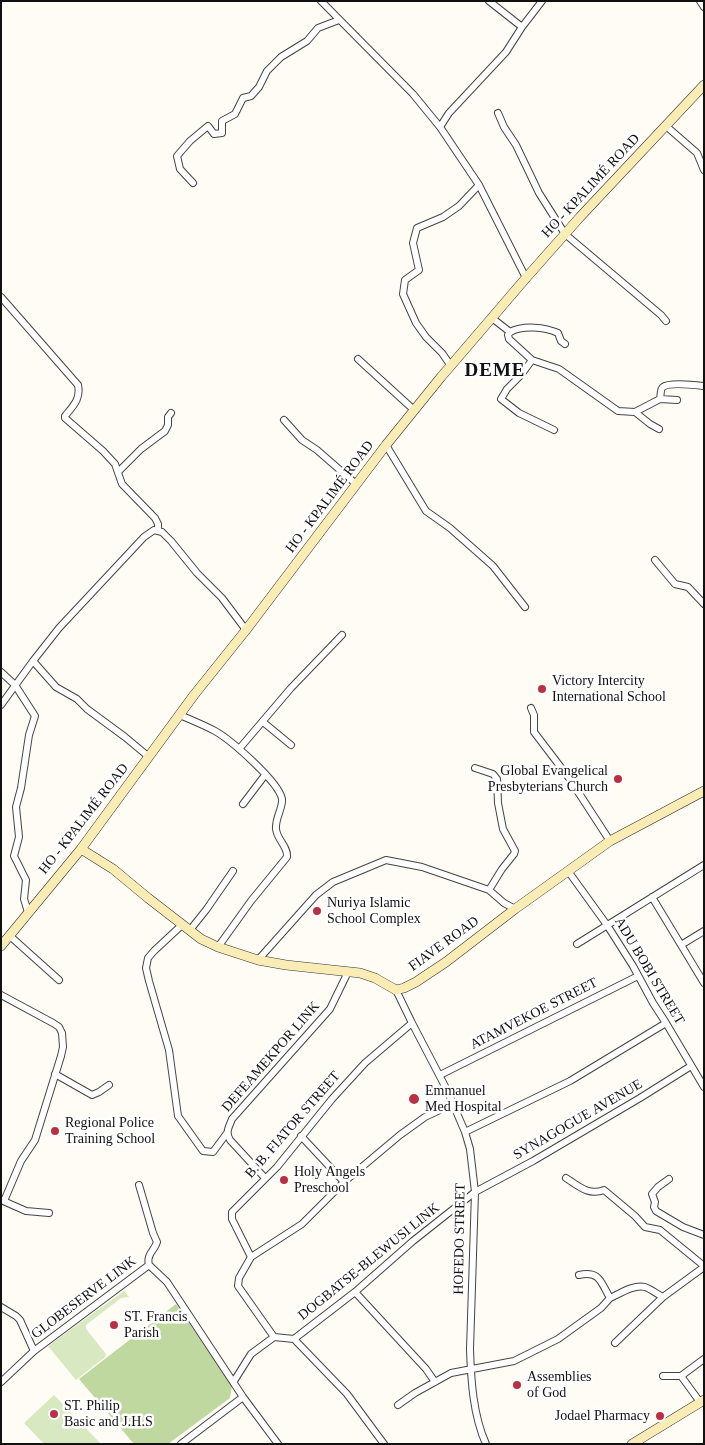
<!DOCTYPE html>
<html>
<head>
<meta charset="utf-8">
<style>
  body { margin:0 }
  #map { position:relative; width:705px; height:1445px; overflow:hidden; background:#fefcf5; font-family:"Times New Roman",serif }
  canvas { display:block }
  .frame { position:absolute; inset:0; border:2px solid #111; pointer-events:none }
</style>
</head>
<body>
<div id="map">
<canvas width="705" height="1445"></canvas>
<div class="frame"></div>
</div>
<script>
const ctx = document.querySelector('canvas').getContext('2d');
ctx.lineJoin = 'round';
function fill(path, color) {
  ctx.fillStyle = color;
  ctx.fill(path, 'evenodd');
}
function stroke(path, color, width, dash) {
  ctx.strokeStyle = color;
  ctx.lineWidth = width;
  ctx.lineCap = dash ? 'butt' : 'round';
  ctx.setLineDash(dash || []);
  ctx.stroke(path);
}
function label(font, color, halo, rows, align = 'center') {
  ctx.font = font + ' "Times New Roman",serif';
  ctx.lineWidth = 5;
  ctx.setLineDash([]);
  ctx.textBaseline = 'middle';
  ctx.strokeStyle = halo;
  ctx.fillStyle = color;
  for (const [text, x, y, turn = 0] of rows) {
    ctx.save();
    ctx.translate(x, y);
    ctx.rotate((+turn || 0) * Math.PI / 180);
    ctx.textAlign = isNaN(turn) ? turn : align;
    if (halo) ctx.strokeText(text, 0, 0);
    ctx.fillText(text, 0, 0);
    ctx.restore();
  }
}
fill(new Path2D(`
  M 124,1291 L 129,1297 L 121,1298 L 86,1325 L 86,1329 L 106,1354 L 105,1357 L 76,1380 L 48,1346 Z
  M 54,1395 L 101,1444 L 44,1444 L 24,1423 Z`), '#d8e8c0');
fill(new Path2D(`
  M 176,1304 L 232,1386 L 230,1398 L 168,1444 L 134,1444 L 79,1379 Z`), '#bed8a0');
const street = new Path2D(`
  M 321,1 L 413,94 L 440,127 L 479,185 L 526,278
  M 489,1 L 522,27
  M 700,1 L 704,7
  M 498,113 L 504,127 L 516,145 L 539,193 L 565,234 L 661,315 L 666,321
  M 666,126 L 697,153 L 704,170
  M 440,127 L 449,113 L 506,52 L 522,27 L 542,1
  M 193,183 L 180,169 L 177,156 L 190,141 L 208,126 L 214,134 L 222,133 L 222,121 L 235,114 L 243,98 L 251,96 L 259,87 L 267,71 L 281,57 L 307,41 L 318,28 L 339,20
  M 1,297 L 78,385 C 81,399 73,406 65,416 L 65,418 L 103,451 L 115,464 L 122,484 L 155,518 L 158,524 L 158,530
  M 492,318 L 510,332 L 508,335 L 509,339 L 532,360 L 559,369 L 618,411 L 635,412 L 650,424 L 659,429
  M 510,332 C 523,325 545,327 558,333 L 561,341 L 565,344
  M 358,359 L 414,410
  M 532,360 L 521,375 L 507,389 L 501,399 L 519,413 L 554,430
  M 451,366 L 442,353 L 426,337 L 416,323 L 403,294 L 405,280 L 419,270 L 413,243 L 417,228 L 443,217 L 459,206 L 479,185
  M 660,399 C 661,395 660,389 663,387 C 669,382 695,385 704,386
  M 635,412 L 660,399 L 677,400
  M 284,420 L 302,440 L 317,450 L 356,484
  M 386,445 L 426,511 L 450,528 L 493,566 L 525,607
  M 118,472 L 141,449 L 165,431 L 168,425 L 168,417 L 171,413
  M 655,560 L 675,584 L 688,587 L 704,604
  M 33,661 L 56,687 L 77,699 L 87,709 L 125,737 L 149,757
  M 1,672 L 15,685 L 35,716 L 29,735 L 21,788 L 16,807 L 19,837 L 14,856 L 26,880 L 24,899 L 28,912
  M 1,705 L 33,661 L 59,628 L 144,537 L 154,530 L 162,532 L 171,541 L 197,573 L 222,598 L 246,630
  M 531,708 L 534,715 L 534,732 L 569,778 L 610,841
  M 180,715 C 191,720 204,725 215,731 C 231,740 279,782 282,799 C 283,808 275,818 276,829 C 277,840 288,846 287,857 L 251,901 L 218,947
  M 263,722 L 291,745
  M 239,749 L 291,688 L 342,635
  M 475,768 L 493,774 L 497,779 L 498,803 L 503,829 L 515,851 L 514,854 L 502,869 L 489,890
  M 243,804 L 265,775
  M 568,871 L 607,925 L 633,966 L 653,1003 L 666,1023 L 704,1087
  M 652,897 L 704,983
  M 183,924 L 154,951 L 148,958 L 146,968 L 149,981 L 169,1050 L 178,1116 L 203,1151 L 213,1152 L 227,1133
  M 190,930 L 206,910 L 233,871
  M 10,936 L 59,980
  M 577,944 L 704,865
  M 681,945 L 704,931
  M 258,960 L 316,895 L 333,882 L 386,860 L 422,867 L 489,890 L 504,903 L 515,909
  M 396,990 L 412,1023 L 448,1092 L 465,1132 L 470,1149 L 475,1192 L 470,1349 C 471,1380 473,1415 486,1444
  M 1,995 L 53,1023 L 59,1027 L 62,1033 L 63,1047 L 61,1056 L 35,1140 L 21,1161 L 4,1201
  M 55,1074 L 92,1095 L 99,1092 L 109,1085
  M 440,1075 L 638,976
  M 465,1132 L 570,1081 L 666,1023
  M 301,1136 L 344,1182
  M 265,1178 L 230,1140 C 225,1132 229,1127 232,1119 L 330,1009 L 348,972
  M 566,1178 C 578,1186 589,1196 604,1190 L 635,1216 L 645,1227 L 660,1230 L 704,1266
  M 669,1179 L 658,1187 L 652,1194 L 655,1202 L 654,1207 L 656,1211 L 683,1227 L 704,1235
  M 139,1185 L 153,1233 L 157,1242 C 155,1250 146,1254 149,1265
  M 1,1200 L 26,1211 L 49,1213
  M 251,1257 L 232,1219 L 232,1212 L 277,1167 L 332,1099 L 365,1063 L 412,1023
  M 149,1265 L 167,1282 L 243,1397 L 278,1444
  M 579,1275 C 600,1270 601,1283 610,1298 C 619,1294 634,1284 645,1287 C 651,1289 657,1294 663,1297
  M 355,1292 L 426,1369 L 435,1382
  M 1,1307 L 16,1316 L 20,1320 L 34,1351
  M 274,1337 L 238,1286 L 239,1278 L 251,1257 L 302,1224 L 344,1182 L 400,1135 L 425,1117 L 444,1108 L 454,1106
  M 294,1339 L 347,1394 L 384,1444
  M 615,1343 L 663,1297 L 704,1267
  M 663,1376 L 681,1376 L 700,1402
  M 681,1376 L 704,1359
  M 234,1381 L 251,1354 L 274,1337 L 294,1339 L 355,1292 L 413,1241 L 475,1192 L 533,1161 L 640,1098 L 691,1066
  M 1,1382 L 34,1351 L 149,1265
  M 398,1405 L 415,1393 L 451,1373 L 514,1361 L 558,1339 L 601,1308 L 610,1298
  M 181,1444 L 243,1397`);
const secondary = new Path2D(`
  M 81,849 L 113,869 L 148,898 L 201,939 L 218,947 L 258,960 L 286,965 L 360,973 L 375,978 L 396,990 L 404,988 L 416,982 L 446,962 L 515,909 L 610,841 L 704,791
  M 1,946 L 81,849 L 194,695 L 246,630 L 386,445 L 441,377 L 526,278 L 580,217 L 704,85
  M 632,1444 L 704,1400`);
stroke(street, '#444', 8);
stroke(secondary, '#333', 10);
stroke(street, '#fff', 6);
stroke(secondary, '#faecb5', 9);
for (const [x, y, r, color] of [
  [542,689,5,"#b93044"],
  [618,779,5,"#b93044"],
  [317,911,5,"#b93044"],
  [414,1099,6,"#b93044"],
  [55,1131,5,"#b93044"],
  [284,1180,5,"#b93044"],
  [114,1325,5,"#b93044"],
  [517,1385,5,"#b93044"],
  [54,1414,5,"#b93044"],
  [660,1416,5,"#b93044"]
]) {
  const dot = new Path2D();
  dot.arc(x, y, r, 0, 2 * Math.PI);
  ctx.fillStyle = color;
  ctx.fill(dot);
  stroke(dot, '#fff', 2);
}
label('14px', '#111', '#fff', [
  ["HO - KPALIMÉ ROAD",591,186,-47],
  ["HO - KPALIMÉ ROAD",330,497,-53],
  ["HO - KPALIMÉ ROAD",84,819,-52],
  ["FIAVE ROAD",444,944,-36],
  ["ADU BOBI STREET",649,971,59],
  ["ATAMVEKOE STREET",534,1014,-27],
  ["DEFEAMEKPOR LINK",271,1057,-49],
  ["SYNAGOGUE AVENUE",578,1120,-30],
  ["B. B. FIATOR STREET",293,1125,-49],
  ["HOFEDO STREET",460,1239,-89],
  ["DOGBATSE-BLEWUSI LINK",369,1262,-39],
  ["GLOBESERVE LINK",84,1298,-37]
]);
label('14px', '#111', '#fff', [
  ["Victory Intercity",552,681],
  ["International School",552,697],
  ["Global Evangelical",608,771,"right"],
  ["Presbyterians Church",608,787,"right"],
  ["Nuriya Islamic",327,903],
  ["School Complex",327,919],
  ["Emmanuel",425,1091],
  ["Med Hospital",425,1107],
  ["Regional Police",65,1123],
  ["Training School",65,1139],
  ["Holy Angels",294,1172],
  ["Preschool",294,1188],
  ["ST. Francis",124,1317],
  ["Parish",124,1333],
  ["Assemblies",527,1377],
  ["of God",527,1393],
  ["ST. Philip",64,1406],
  ["Basic and J.H.S",64,1422],
  ["Jodael Pharmacy",650,1416,"right"]
], 'left');
ctx.letterSpacing = '1px';
label('bold 19px', '#111', '#fff', [
  ["DEME",495,371]
]);
ctx.letterSpacing = '0px';
</script>
</body>
</html>
